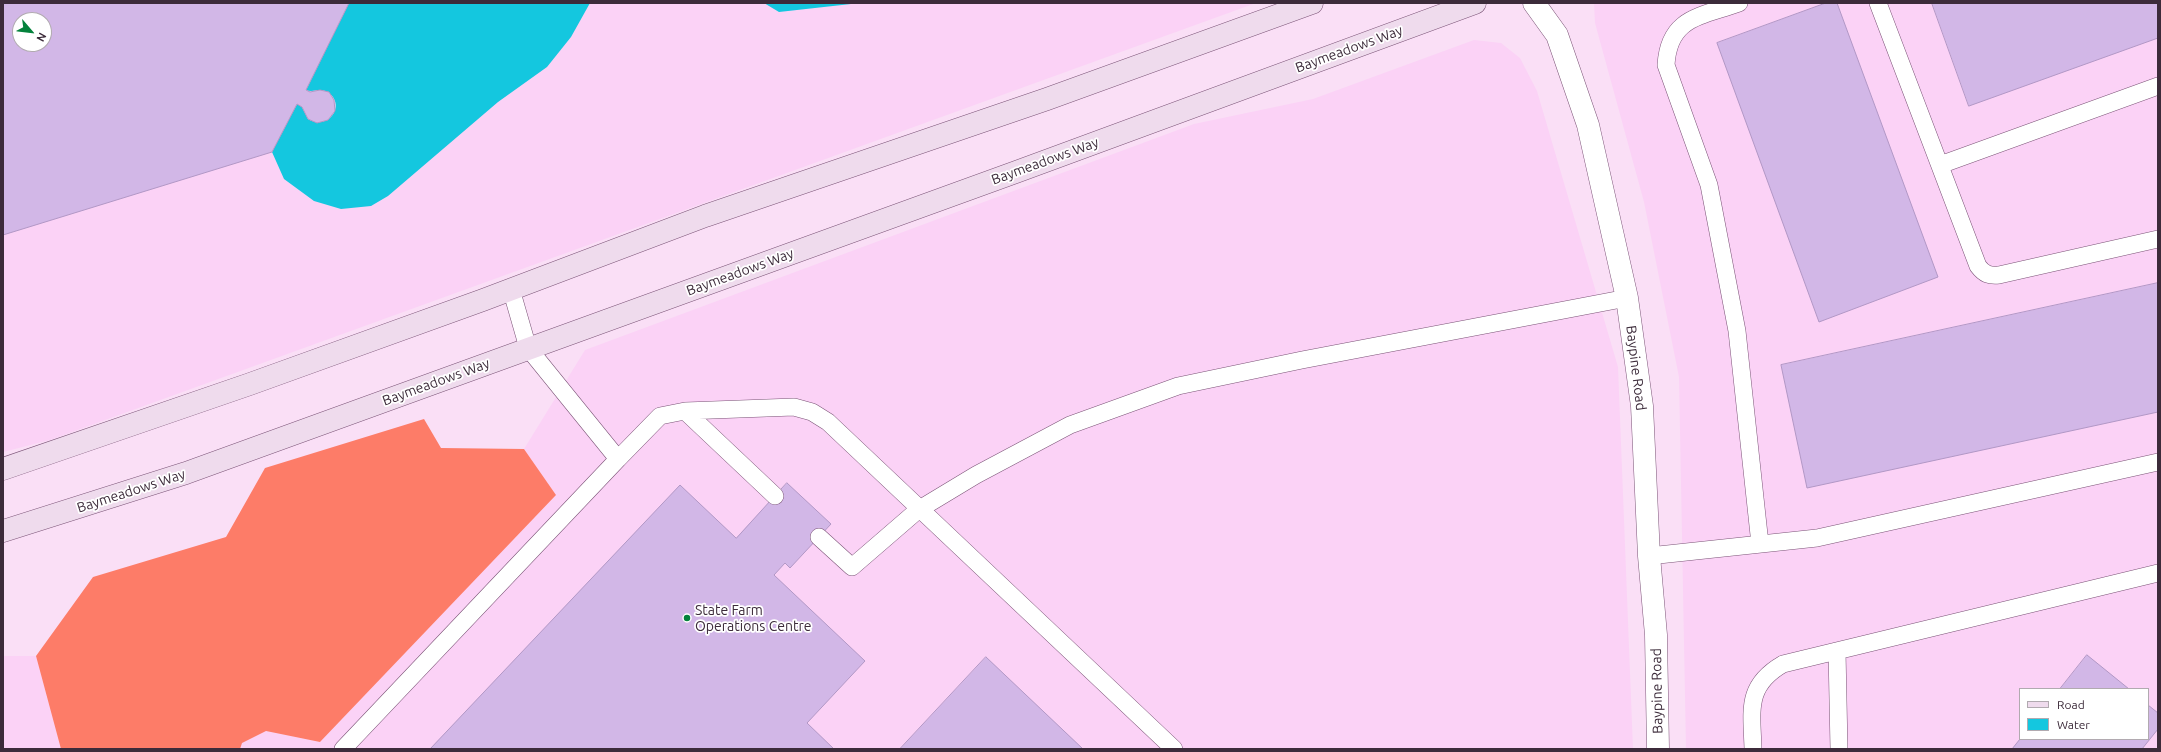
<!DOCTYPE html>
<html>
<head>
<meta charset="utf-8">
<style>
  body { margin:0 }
  #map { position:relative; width:2161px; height:752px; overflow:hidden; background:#fadff6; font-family:Ubuntu,sans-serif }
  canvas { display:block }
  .frame { position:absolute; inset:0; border:4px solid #3c2b3a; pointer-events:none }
  .legend { position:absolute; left:2019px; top:688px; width:130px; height:52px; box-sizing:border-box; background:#fff; border:1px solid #b1aab0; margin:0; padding:5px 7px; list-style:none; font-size:12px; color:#3c2b3a }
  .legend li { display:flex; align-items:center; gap:8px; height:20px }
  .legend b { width:20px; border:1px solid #b1aab0 }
  .north { position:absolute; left:12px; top:12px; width:40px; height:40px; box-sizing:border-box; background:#fff; border:1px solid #b1aab0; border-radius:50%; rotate:118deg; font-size:11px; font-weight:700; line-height:16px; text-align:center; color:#3c2b3a }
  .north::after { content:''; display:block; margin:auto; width:14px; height:18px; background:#04823c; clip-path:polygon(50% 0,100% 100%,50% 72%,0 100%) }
</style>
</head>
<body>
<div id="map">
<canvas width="2161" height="752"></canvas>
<div class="frame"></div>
<ul class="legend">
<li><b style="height:5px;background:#efdbed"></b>Road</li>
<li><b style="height:11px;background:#14c7df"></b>Water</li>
</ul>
<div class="north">N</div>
</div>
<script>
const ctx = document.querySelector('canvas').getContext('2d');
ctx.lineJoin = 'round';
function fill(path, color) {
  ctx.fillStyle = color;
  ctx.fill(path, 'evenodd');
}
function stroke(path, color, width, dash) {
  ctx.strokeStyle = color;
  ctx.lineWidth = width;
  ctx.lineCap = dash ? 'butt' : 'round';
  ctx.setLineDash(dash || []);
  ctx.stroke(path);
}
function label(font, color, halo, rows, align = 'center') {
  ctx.font = font + ' Ubuntu,sans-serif';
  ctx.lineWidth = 3.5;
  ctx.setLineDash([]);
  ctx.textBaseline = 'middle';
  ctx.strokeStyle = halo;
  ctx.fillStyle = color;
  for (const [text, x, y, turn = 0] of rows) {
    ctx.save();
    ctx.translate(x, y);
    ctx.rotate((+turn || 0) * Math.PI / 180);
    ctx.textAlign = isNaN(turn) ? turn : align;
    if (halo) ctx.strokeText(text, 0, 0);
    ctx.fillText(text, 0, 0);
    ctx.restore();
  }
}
fill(new Path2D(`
  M 3,3 L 1256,3 L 50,440 L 3,452 ZM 20,20 L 44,20 L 44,44 L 20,44 Z
  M 1594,3 L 2158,3 L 2158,749 L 1686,749 L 1679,377 L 1644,202 L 1595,23 ZM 2020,689 L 2148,689 L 2148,739 L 2020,739 Z
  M 1474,40 L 1501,43 L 1520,58 L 1537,91 L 1618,367 L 1633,749 L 240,749 L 241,743 L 266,731 L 320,742 L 556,495 L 524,449 L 585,350 L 1194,124 L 1313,99 Z
  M 3,656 L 36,656 L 61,749 L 3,749 Z`), '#fbd2f6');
fill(new Path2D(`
  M 424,419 L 441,448 L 524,449 L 556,495 L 320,742 L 266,731 L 242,743 L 240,749 L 61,749 L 36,656 L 93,577 L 226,537 L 265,468 Z`), '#fd7c68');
fill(new Path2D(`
  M 349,3 L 590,3 L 571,37 L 547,67 L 498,102 L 388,196 L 371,206 L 341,209 L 314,201 L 284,179 L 272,152 L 297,104 L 302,107 L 308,119 C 328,131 346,106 329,93 C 321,87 313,93 306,90 Z
  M 764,3 L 860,3 L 779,12 Z`), '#14c7df');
const building = new Path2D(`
  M 3,3 L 349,3 L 306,90 L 310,92 L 320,90 L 329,92 L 334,100 L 335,111 L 328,120 L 317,123 L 308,119 L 302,107 L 297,104 L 272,152 L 3,235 ZM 20,20 L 44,20 L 44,44 L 20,44 Z
  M 1826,3 L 1837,3 L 1938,277 L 1819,322 L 1717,43 Z
  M 1932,3 L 2158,3 L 2158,38 L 1969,106 Z
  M 2158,283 L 2158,412 L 1807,488 L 1781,365 Z
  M 787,483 L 831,524 L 790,568 L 785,563 L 774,575 L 865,661 L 807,723 L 834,749 L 430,749 L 680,485 L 736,538 Z
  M 2087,655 L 2129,689 L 2060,689 Z
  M 986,657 L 1083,749 L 900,749 Z
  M 2148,705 L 2158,713 L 2158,729 L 2142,749 L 2012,749 L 2020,739 L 2148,739 Z`);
fill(building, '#d2b7e7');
stroke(building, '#b298c6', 1);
const lane = new Path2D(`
  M 1739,3 C 1700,17 1669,17 1666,65 L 1709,185 L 1737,331 L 1760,544
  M 1878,3 L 1978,266 C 1984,274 1989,276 1999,275 L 2158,239
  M 1940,165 L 2158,86
  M 685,411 L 775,496
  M 618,459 L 660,416 L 685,411 L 794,407 L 812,412 L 828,422 L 1174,749
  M 819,537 L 852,567 L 918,510 L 976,475 L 1070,425 L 1178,386 L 1302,360 L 1627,298
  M 1649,556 L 1817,538 L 2158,462
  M 1837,651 L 1839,749
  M 343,749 L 618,459 L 528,348 L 511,289
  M 1753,749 C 1752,711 1745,686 1783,664 L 2158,573`);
const street = new Path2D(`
  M 1534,3 L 1557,35 L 1588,125 L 1627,298 L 1642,406 L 1649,556 L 1656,635 L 1658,749`);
const secondary = new Path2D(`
  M 3,469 L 250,384 L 483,300 L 705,216 L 1047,99 L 1312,3
  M 3,531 L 186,473 L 1016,172 L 1475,3`);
stroke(lane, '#7b5477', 18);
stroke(street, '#7b5477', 23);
stroke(secondary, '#7b5477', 23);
stroke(lane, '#fff', 17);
stroke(street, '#fff', 22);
stroke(secondary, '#efdbed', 22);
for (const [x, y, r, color] of [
  [687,618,4,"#04823c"]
]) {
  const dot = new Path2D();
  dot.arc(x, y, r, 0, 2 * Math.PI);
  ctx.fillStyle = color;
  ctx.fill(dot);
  stroke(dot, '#fff', 1.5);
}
label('14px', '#3c2b3a', '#fff', [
  ["Baymeadows Way",1349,49,-20],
  ["Baymeadows Way",1045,161,-20],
  ["Baymeadows Way",740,272,-20],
  ["Baypine Road",1636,368,83],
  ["Baymeadows Way",436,382,-20],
  ["Baymeadows Way",131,491,-18],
  ["Baypine Road",1657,691,-91]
]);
label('14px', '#3c2b3a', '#fff', [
  ["State Farm",695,610],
  ["Operations Centre",695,626]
], 'left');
</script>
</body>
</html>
